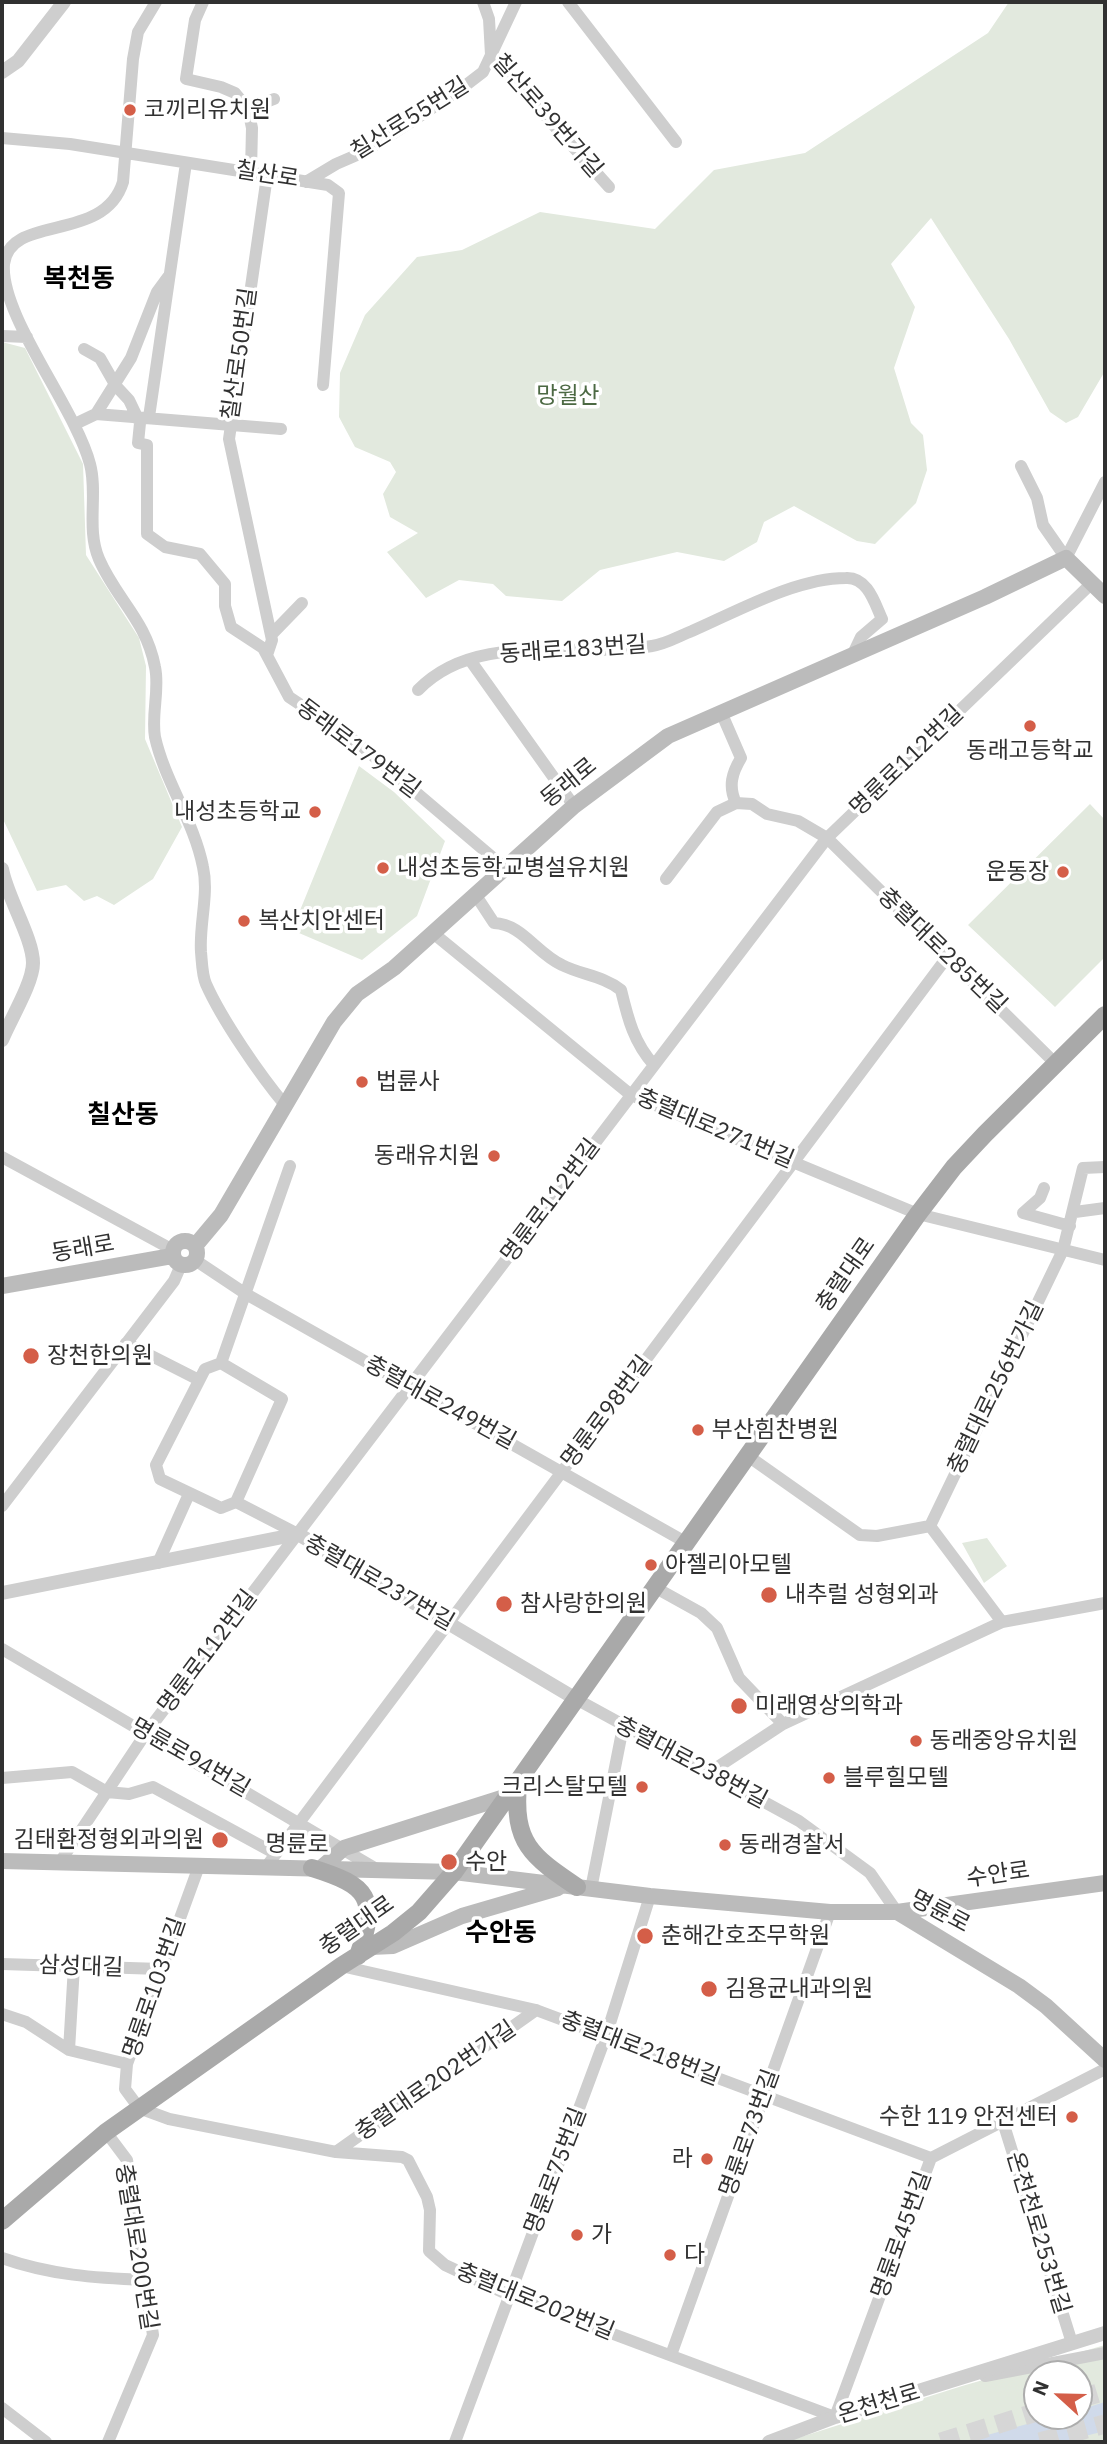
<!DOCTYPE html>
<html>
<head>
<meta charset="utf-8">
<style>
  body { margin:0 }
  #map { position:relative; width:1107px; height:2444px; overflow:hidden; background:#fff; font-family:"IBM Plex Sans",sans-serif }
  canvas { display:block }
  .frame { position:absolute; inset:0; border:4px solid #313131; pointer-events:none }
  .north { position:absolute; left:1023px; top:2360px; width:70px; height:70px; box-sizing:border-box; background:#fff; border:2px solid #adadad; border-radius:50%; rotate:292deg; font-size:19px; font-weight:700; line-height:28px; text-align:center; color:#313131 }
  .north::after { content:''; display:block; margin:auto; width:24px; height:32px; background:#d45e48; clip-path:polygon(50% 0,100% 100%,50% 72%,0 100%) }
</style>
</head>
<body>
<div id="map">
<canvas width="1107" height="2444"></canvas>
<div class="frame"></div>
<div class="north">N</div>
</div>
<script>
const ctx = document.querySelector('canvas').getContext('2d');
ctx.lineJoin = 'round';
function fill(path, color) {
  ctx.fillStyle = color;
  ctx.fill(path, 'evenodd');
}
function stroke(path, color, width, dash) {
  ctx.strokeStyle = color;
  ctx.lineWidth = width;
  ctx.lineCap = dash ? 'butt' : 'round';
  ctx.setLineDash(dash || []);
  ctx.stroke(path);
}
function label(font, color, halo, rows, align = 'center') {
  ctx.font = font + ' "IBM Plex Sans","Noto Sans KR",sans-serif';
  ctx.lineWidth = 7;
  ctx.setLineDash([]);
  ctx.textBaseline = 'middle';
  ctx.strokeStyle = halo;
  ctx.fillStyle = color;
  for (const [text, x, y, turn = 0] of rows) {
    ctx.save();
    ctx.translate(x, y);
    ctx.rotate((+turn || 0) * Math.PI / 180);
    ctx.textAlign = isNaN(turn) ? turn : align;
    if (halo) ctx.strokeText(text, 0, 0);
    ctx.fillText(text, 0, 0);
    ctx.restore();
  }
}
fill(new Path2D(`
  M 1009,2 L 1105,2 L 1105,371 L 1078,417 L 1066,423 L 1050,412 L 1009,339 L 931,218 L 891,264 L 915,307 L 894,368 L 911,423 L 923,435 L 927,470 L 916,503 L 875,544 L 857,541 L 794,506 L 764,522 L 757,542 L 724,561 L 677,552 L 600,570 L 562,601 L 506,596 L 493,584 L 459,580 L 426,598 L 387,552 L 418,533 L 390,517 L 383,494 L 396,472 L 390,462 L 355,447 L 339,417 L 340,373 L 365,315 L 417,257 L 462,250 L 540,212 L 655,229 L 714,170 L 805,153 L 988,33 Z
  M 2,342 L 25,348 L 83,464 L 86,555 L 139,638 L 146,666 L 145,739 L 182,827 L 153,879 L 114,905 L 97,896 L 84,901 L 66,885 L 37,891 L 2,817 Z
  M 359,766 L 394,792 L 445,841 L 417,916 L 362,960 L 292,930 Z
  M 1090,804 L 1105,820 L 1105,957 L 1055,1007 L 968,925 Z
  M 987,1538 L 1007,1566 L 984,1583 L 962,1543 Z
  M 1105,2345 L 1105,2442 L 785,2442 L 962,2386 ZM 1037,2374 L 1079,2374 L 1079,2416 L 1037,2416 Z`), '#e2e9de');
fill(new Path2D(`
  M 1105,2402 L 1105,2431 L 1061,2442 L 962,2442 L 1056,2416 L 1079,2416 L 1079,2410 Z`), '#d0daea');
stroke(new Path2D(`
  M 1079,2399 L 1105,2391
  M 941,2442 L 1037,2412
  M 1040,2442 L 1105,2424`), '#d6d6d6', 19, [19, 10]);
stroke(new Path2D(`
  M 156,2 L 138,32 L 133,59 L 123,182 C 104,244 10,213 4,264 C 0,316 75,407 90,464 C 98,494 86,529 99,559 C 116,599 146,620 155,667 C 160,690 151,714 155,737 C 165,782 194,821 203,867 C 209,894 199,925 201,952 C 202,962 202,975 206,984 C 222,1020 260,1075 285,1105
  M 203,2 L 195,20 L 186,79 L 221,87 L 235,93 L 248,109 L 252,128 L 251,171
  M 483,2 L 489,19 L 491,55 L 609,187
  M 568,2 L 676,142
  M 248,109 L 274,99
  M 2,138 L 70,144 L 328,185 L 339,193 L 323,385
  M 267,176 L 229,439 L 272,640 L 267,655
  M 306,182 L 336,164 L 366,151 L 457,92 L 483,72 L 516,2
  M 2,336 L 27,337
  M 84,349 L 100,358 L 116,386 L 129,400 L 140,423 L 138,443 L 147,445 L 147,534 L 165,547 L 200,554 L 225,584 L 225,606 L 231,627 L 263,648 L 289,697 L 358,743 L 505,868
  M 96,414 L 131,358 L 157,292 L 168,277
  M 149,417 L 186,163
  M 75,424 L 96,414 L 281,429
  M 1021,466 L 1037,498 L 1043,525 L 1066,558 L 1105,482
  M 271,635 L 302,603
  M 470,660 L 574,806
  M 418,690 C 477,629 577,659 652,646 C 666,644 679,636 692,631 C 738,611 796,578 846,578 C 868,577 875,604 882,619 L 861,637 L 852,656
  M 721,712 L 741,758 C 732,773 728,786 736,803 L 752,804 L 767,814 L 798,821 L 827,838 L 1056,1064
  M 666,879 L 717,812 L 736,803
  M 475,894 L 494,923 C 522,924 536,953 562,965 C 582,975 603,976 621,990 C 628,1019 634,1043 654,1065
  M 433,933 L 631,1095 L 918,1214 L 1105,1260
  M 2,1157 L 173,1250
  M 1044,1188 L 1040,1198 L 1023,1213 L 1070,1226
  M 1075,1212 L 1105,1208
  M 195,1260 L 246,1294 L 687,1543
  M 126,1343 L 199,1380
  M 221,1363 L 282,1399 L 236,1502 L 221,1508 L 160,1479 L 156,1465 L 205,1369 Z
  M 221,1363 L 290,1166
  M 748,1456 L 860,1535 L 877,1536 L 930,1526 L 1002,1622
  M 236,1502 L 298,1534
  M 2,1506 L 174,1281 L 181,1265
  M 930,1526 L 1063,1250 L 1083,1168 L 1105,1167
  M 158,1563 L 189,1494
  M 656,1588 L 701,1613 L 717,1628 L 739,1678 L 783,1724
  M 2,1649 L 378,1870
  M 576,1699 L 799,1821 L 870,1873 L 897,1912
  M 707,1774 L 783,1724 L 1002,1622 L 1105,1603
  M 2,1778 L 72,1772 L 107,1792 L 129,1794 L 153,1787 L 276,1854
  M 60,1862 L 146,1733 L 827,838 L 1092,583
  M 199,1866 L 127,2064 L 125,2089 L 139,2108 L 169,2119 L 336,2152 L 402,2157 L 408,2160 L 427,2197 L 430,2210 L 429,2251 L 445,2265 L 509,2295 L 835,2417 L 931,2158 L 1105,2069
  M 266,1867 L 948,956
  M 591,1889 L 623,1727
  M 2,1964 L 161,1969
  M 341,1966 L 536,2010 L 931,2158
  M 2,2014 L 26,2022 L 69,2050 L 127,2064
  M 69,2050 L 74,1966
  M 1003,2122 L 1072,2343
  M 106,2132 L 127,2160 L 153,2335 L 108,2442
  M 336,2152 L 536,2010
  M 2,2258 C 50,2275 95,2278 146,2280
  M 671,2355 L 830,1912
  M 985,2376 L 1105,2353
  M 2,2408 L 46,2442
  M 455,2442 L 606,2036 L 650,1896`), '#cecece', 12);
stroke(new Path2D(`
  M 2,72 L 18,61 L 64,2
  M 2,869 C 7,897 33,938 33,963 C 33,983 10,1020 2,1040
  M 2,1593 L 298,1534 L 576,1699
  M 769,2442 L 835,2417 L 1105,2333`), '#cecece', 14);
stroke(new Path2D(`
  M173 1253a12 12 0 1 1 24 0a12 12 0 1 1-24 0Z
  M 195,1246 L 221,1215 L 334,1022 L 357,994 L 394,968 L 574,806 L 668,736 L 985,597 L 1066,558 L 1105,596
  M 2,1286 L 172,1256
  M 2,1861 L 454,1872 L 650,1896 L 830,1912 L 897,1912 L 1019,1986 L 1046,2006 L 1105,2060
  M 321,1868 L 344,1848 L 508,1796
  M 897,1912 L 1105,1883
  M 371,1947 L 393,1946 L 462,1916 L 558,1888`), '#bbb', 16);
stroke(new Path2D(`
  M 518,1784 C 513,1843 531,1856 577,1887
  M 312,1868 C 369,1886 378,1897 358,1956
  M 2,2221 L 106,2132 L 341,1966 L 393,1933 L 419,1912 L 454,1872 L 918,1214 L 954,1167 L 985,1134 L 1105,1015`), '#a9a9a9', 18);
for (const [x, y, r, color] of [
  [130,110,7,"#d45e48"],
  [1030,726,7,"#d45e48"],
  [315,812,7,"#d45e48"],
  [383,868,7,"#d45e48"],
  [1063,872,7,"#d45e48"],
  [244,921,7,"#d45e48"],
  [362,1082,7,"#d45e48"],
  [494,1156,7,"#d45e48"],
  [31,1356,9,"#d45e48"],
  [698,1430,7,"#d45e48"],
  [651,1565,7,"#d45e48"],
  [769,1595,9,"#d45e48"],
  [504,1604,9,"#d45e48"],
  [739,1706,9,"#d45e48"],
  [916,1741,7,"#d45e48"],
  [829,1778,7,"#d45e48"],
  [642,1787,7,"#d45e48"],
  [220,1840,9,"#d45e48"],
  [725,1845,7,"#d45e48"],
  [449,1862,9,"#d45e48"],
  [645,1936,9,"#d45e48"],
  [709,1989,9,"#d45e48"],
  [1072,2117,7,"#d45e48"],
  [707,2159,7,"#d45e48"],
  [577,2235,7,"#d45e48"],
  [670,2255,7,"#d45e48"]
]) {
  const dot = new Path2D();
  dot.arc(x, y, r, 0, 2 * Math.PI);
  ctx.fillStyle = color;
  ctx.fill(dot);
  stroke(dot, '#fff', 2.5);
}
label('23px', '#313131', '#fff', [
  ["코끼리유치원",144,110],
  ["동래고등학교",1030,751,"center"],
  ["내성초등학교",301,812,"right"],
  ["내성초등학교병설유치원",397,868],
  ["운동장",1049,872,"right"],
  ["복산치안센터",258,921],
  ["법륜사",376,1082],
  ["동래유치원",480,1156,"right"],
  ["장천한의원",47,1356],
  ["부산힘찬병원",712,1430],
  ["아젤리아모텔",665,1565],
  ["내추럴 성형외과",785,1595],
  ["참사랑한의원",520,1604],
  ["미래영상의학과",755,1706],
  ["동래중앙유치원",930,1741],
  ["블루힐모텔",843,1778],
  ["크리스탈모텔",628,1787,"right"],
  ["김태환정형외과의원",204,1840,"right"],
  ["동래경찰서",739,1845],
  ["수안",465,1862],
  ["춘해간호조무학원",661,1936],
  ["김용균내과의원",725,1989],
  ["수한 119 안전센터",1058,2117,"right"],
  ["라",693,2159,"right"],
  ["가",591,2235],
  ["다",684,2255]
], 'left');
label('23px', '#313131', '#fff', [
  ["칠산로39번가길",547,116,49],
  ["칠산로55번길",410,119,-32],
  ["칠산로",267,175,9],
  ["칠산로50번길",240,354,-82],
  ["동래로183번길",573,650,-4],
  ["동래로179번길",358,749,37],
  ["명륜로112번길",907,761,-44],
  ["동래로",569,783,-39],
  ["충렬대로285번길",942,951,44],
  ["충렬대로271번길",715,1129,23],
  ["명륜로112번길",551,1201,-53],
  ["동래로",83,1249,-10],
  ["충렬대로",846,1275,-55],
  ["충렬대로256번가길",996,1388,-64],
  ["충렬대로249번길",440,1403,29],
  ["명륜로98번길",607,1412,-53],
  ["충렬대로237번길",379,1583,30],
  ["명륜로112번길",208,1652,-53],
  ["명륜로94번길",190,1758,30],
  ["충렬대로238번길",691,1763,28],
  ["명륜로",297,1845,1],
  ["수안로",998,1875,-8],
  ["명륜로",940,1912,28],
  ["충렬대로",357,1926,-35],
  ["삼성대길",81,1967,2],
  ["명륜로103번길",155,1988,-71],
  ["충렬대로218번길",640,2049,21],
  ["충렬대로202번가길",436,2081,-35],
  ["명륜로73번길",750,2133,-70],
  ["명륜로75번길",556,2171,-69],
  ["온천천로253번길",1038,2233,73],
  ["명륜로45번길",902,2235,-70],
  ["충렬대로200번길",136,2247,81],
  ["충렬대로202번길",535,2302,22],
  ["온천천로",879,2404,-17]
]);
label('23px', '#4c6943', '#fff', [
  ["망월산",568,396]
]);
label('bold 26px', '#000', '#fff', [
  ["복천동",79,279],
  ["칠산동",123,1115],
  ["수안동",501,1933]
]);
</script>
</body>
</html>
